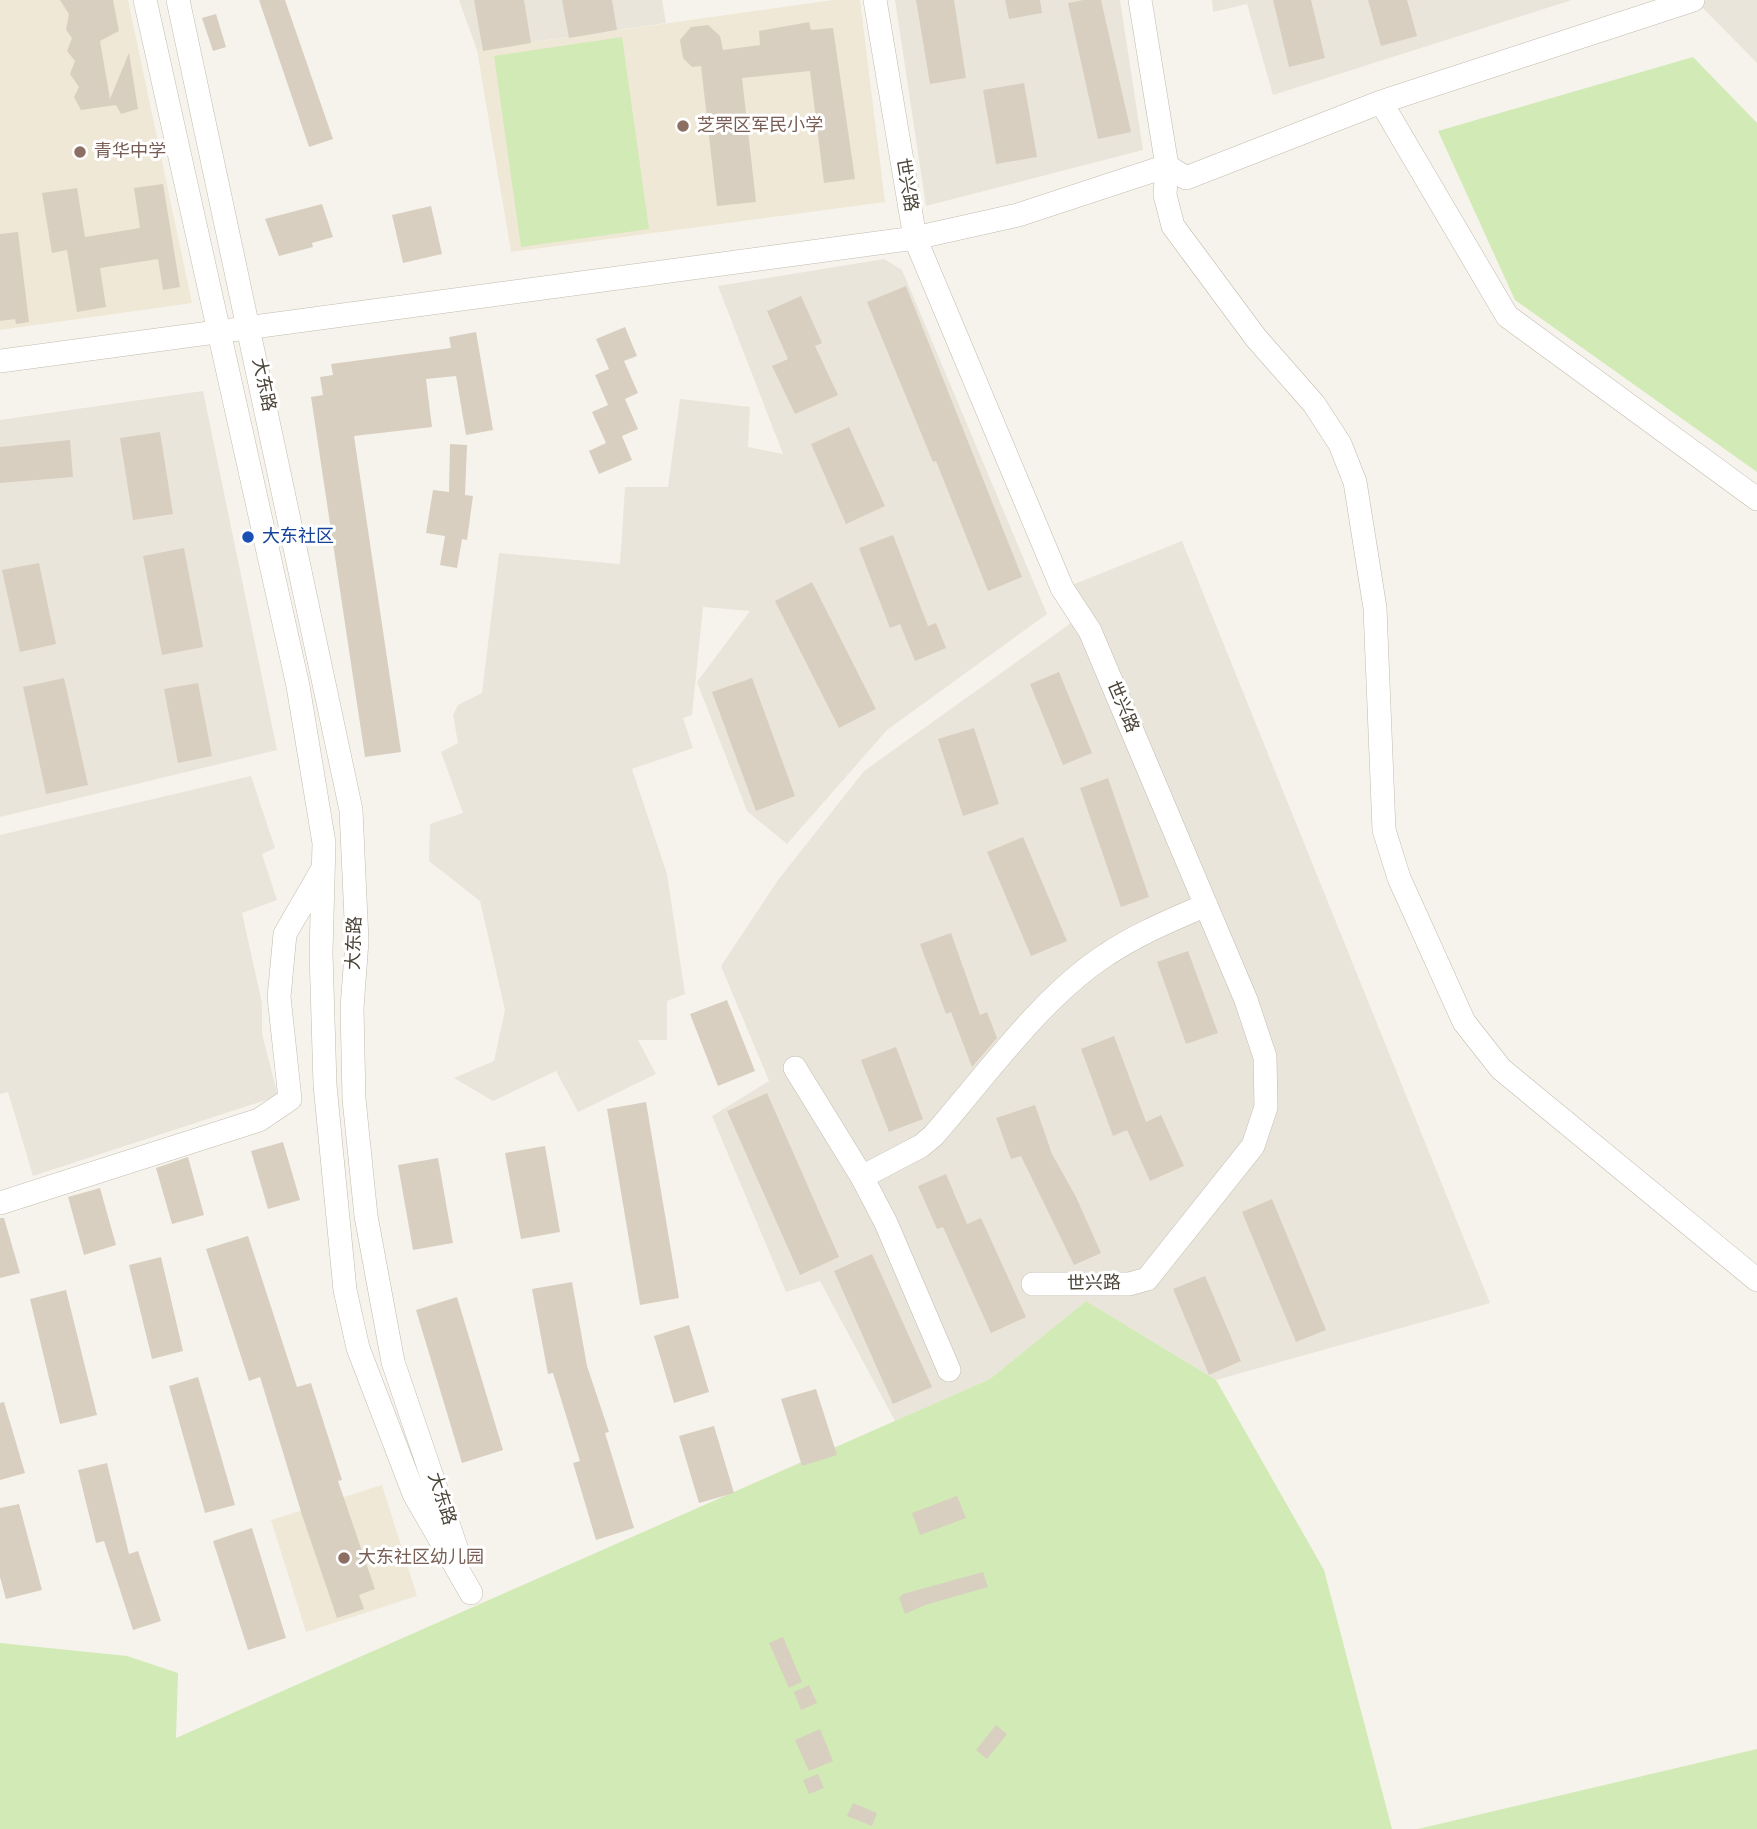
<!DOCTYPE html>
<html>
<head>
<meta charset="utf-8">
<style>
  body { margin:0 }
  canvas { display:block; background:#f6f3ec }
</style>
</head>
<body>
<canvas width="1757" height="1829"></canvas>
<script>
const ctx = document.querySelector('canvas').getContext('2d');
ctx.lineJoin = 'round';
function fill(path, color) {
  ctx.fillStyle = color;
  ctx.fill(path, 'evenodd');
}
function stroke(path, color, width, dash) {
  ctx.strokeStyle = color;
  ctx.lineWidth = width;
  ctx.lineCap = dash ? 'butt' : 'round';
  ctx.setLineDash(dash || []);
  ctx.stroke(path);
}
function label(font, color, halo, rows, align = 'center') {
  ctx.font = font + ' Signika,"Noto Sans SC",sans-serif';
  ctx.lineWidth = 6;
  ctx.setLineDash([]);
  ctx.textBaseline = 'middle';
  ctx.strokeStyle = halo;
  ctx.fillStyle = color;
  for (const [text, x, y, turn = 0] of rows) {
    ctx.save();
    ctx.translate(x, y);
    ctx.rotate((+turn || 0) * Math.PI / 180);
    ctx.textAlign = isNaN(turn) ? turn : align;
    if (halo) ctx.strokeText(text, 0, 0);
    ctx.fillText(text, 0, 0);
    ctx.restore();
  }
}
fill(new Path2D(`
  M 459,0 L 662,0 L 666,23 L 477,50 Z
  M 895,0 L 1120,0 L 1143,150 L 926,206 Z
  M 1212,0 L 1572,0 L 1273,95 L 1247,4 L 1213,12 Z
  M 1695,0 L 1757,0 L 1757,63 Z
  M 884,259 L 902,270 L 1047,614 L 887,730 L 787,844 L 747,811 L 697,682 L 750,611 L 703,607 L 692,715 L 683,718 L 693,748 L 632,769 L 667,874 L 685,994 L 667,1001 L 667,1040 L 638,1040 L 656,1074 L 578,1112 L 556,1071 L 493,1101 L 454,1078 L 494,1061 L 505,1010 L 480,901 L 429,861 L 430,824 L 463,813 L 441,752 L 458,743 L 453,715 L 458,705 L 482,693 L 499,553 L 620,564 L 625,487 L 668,487 L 680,399 L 750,407 L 748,447 L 783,454 L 718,286 Z
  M 203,391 L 277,750 L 0,817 L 0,420 Z
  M 1182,541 L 1490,1303 L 1216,1380 L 1086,1301 L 990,1379 L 895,1421 L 820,1281 L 786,1292 L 712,1116 L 769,1081 L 721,966 L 778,880 L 864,771 L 1078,618 L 1072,585 Z
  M 251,776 L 275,848 L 262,854 L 277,900 L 242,913 L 262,1003 L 262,1034 L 278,1096 L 33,1176 L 8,1092 L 0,1094 L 0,835 Z`), '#eae5da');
fill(new Path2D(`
  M 0,0 L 128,0 L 192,303 L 0,330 Z
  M 833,0 L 860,0 L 885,202 L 511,252 L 477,50 Z
  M 382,1485 L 417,1596 L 306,1632 L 271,1520 Z`), '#efe8d6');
fill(new Path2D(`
  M 622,37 L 649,229 L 521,247 L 494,56 Z
  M 1693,57 L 1757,123 L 1757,472 L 1515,300 L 1438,131 Z
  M 1086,1301 L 1216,1380 L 1324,1570 L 1392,1829 L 0,1829 L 0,1643 L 127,1656 L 178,1673 L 176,1738 L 990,1379 Z
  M 1757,1749 L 1757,1829 L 1418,1829 Z`), '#d2eab5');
fill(new Path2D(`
  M 60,0 L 113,0 L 119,31 L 100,41 L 110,99 L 129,53 L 138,109 L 121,114 L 116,105 L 81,110 L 74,97 L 79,87 L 70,74 L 75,61 L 67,51 L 72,38 L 66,30 L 69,14 Z
  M 259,0 L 285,0 L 333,139 L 309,147 Z
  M 474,0 L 524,0 L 531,43 L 483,51 Z
  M 562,0 L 612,0 L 617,30 L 569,38 Z
  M 916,0 L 954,0 L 966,78 L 930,84 Z
  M 1005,0 L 1040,0 L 1042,13 L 1009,19 Z
  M 1083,0 L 1101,0 L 1131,132 L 1098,139 L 1068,3 Z
  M 1273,0 L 1311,0 L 1325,58 L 1289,67 Z
  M 1368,0 L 1407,0 L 1417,36 L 1381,46 Z
  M 216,14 L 226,47 L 213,51 L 202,18 Z
  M 809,22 L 811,30 L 833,28 L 855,179 L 824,183 L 810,71 L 742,78 L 756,202 L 717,206 L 701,66 L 692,67 L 683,58 L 680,40 L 691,27 L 708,25 L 720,36 L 723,50 L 760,45 L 759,31 Z
  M 1024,83 L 1037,157 L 996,164 L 983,90 Z
  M 163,184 L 180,287 L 163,290 L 158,259 L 100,268 L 106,307 L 77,312 L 67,250 L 52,253 L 42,193 L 77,188 L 85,237 L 140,228 L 134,188 Z
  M 322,204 L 333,237 L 312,243 L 313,247 L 279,256 L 265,219 Z
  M 431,206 L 442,254 L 403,263 L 392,215 Z
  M 18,232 L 29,322 L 16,324 L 15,319 L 0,321 L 0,234 Z
  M 906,286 L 1022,577 L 988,591 L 936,461 L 933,462 L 867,302 Z
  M 801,296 L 822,343 L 815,346 L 838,395 L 795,414 L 772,366 L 788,359 L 767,311 Z
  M 625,327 L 637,356 L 624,361 L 638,393 L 625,399 L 638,429 L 622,436 L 632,460 L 599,474 L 589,451 L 606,443 L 592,412 L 608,405 L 595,375 L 609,369 L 596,339 Z
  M 476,332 L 493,430 L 466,435 L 456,376 L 426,379 L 432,427 L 354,436 L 401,752 L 365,757 L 311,397 L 323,395 L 320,377 L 333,375 L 331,364 L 451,348 L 449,337 Z
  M 849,427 L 885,506 L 846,524 L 811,444 Z
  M 160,432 L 173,514 L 133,520 L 120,438 Z
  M 70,440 L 73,477 L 0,483 L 0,447 Z
  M 450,444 L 467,445 L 465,495 L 473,496 L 467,540 L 462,539 L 457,568 L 440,565 L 445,536 L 426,533 L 433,490 L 449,492 Z
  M 893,535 L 928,626 L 936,623 L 946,648 L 915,661 L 900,624 L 890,628 L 859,548 Z
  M 184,548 L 203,647 L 162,655 L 143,556 Z
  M 39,563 L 56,644 L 20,652 L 2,570 Z
  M 812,582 L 876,709 L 839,728 L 775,601 Z
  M 1059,672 L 1092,753 L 1063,765 L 1030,684 Z
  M 64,678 L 88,785 L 46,794 L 23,687 Z
  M 752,678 L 795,796 L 756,811 L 712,692 Z
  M 198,683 L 212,756 L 178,763 L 164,689 Z
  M 974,728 L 999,804 L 963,816 L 938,739 Z
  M 1108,778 L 1149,897 L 1121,907 L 1080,788 Z
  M 1023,837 L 1067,941 L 1031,956 L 987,852 Z
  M 951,933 L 980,1015 L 987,1012 L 997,1038 L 972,1067 L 951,1012 L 946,1014 L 920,944 Z
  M 1188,951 L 1218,1033 L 1186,1044 L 1157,962 Z
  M 727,1000 L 755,1071 L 718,1086 L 690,1014 Z
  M 1114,1036 L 1146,1122 L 1161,1115 L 1184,1166 L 1150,1181 L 1127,1130 L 1113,1136 L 1081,1049 Z
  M 896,1047 L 923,1119 L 889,1132 L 861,1060 Z
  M 767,1093 L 839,1257 L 800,1275 L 727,1111 Z
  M 646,1102 L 679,1298 L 640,1305 L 607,1109 Z
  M 1035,1105 L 1052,1154 L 1076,1197 L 1101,1253 L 1074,1265 L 1021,1156 L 1011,1159 L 996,1118 Z
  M 283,1142 L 300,1200 L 268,1209 L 251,1151 Z
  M 545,1146 L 560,1232 L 521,1239 L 505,1153 Z
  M 188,1157 L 204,1215 L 172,1224 L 156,1168 Z
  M 438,1158 L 453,1243 L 413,1250 L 398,1165 Z
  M 946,1174 L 967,1224 L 981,1218 L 1026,1317 L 991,1333 L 943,1227 L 937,1229 L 918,1186 Z
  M 100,1188 L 116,1245 L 84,1255 L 68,1197 Z
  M 1272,1199 L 1326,1330 L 1296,1342 L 1242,1212 Z
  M 0,1218 L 4,1218 L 20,1273 L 0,1278 Z
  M 248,1236 L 297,1387 L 311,1383 L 342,1480 L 338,1481 L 375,1589 L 359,1595 L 364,1609 L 337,1618 L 302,1515 L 260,1377 L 249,1381 L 206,1249 Z
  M 872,1254 L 932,1387 L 893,1404 L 834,1271 Z
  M 161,1257 L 183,1351 L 152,1359 L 129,1265 Z
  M 1205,1276 L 1241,1361 L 1209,1375 L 1173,1289 Z
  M 572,1282 L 587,1366 L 609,1432 L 605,1433 L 634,1528 L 596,1540 L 573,1463 L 580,1461 L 553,1373 L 548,1374 L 532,1289 Z
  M 66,1290 L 97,1415 L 60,1424 L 30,1299 Z
  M 457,1297 L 503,1450 L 462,1463 L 416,1310 Z
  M 689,1325 L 709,1392 L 674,1403 L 654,1336 Z
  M 198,1377 L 235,1505 L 205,1513 L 169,1386 Z
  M 816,1389 L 837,1455 L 802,1466 L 781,1399 Z
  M 4,1402 L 25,1473 L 0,1480 L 0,1403 Z
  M 714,1426 L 734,1493 L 699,1503 L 679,1436 Z
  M 107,1463 L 129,1554 L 138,1551 L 161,1621 L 133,1630 L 104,1541 L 96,1543 L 78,1470 Z
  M 957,1496 L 966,1518 L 920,1535 L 912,1513 Z
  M 19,1504 L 42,1590 L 6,1599 L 0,1577 L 0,1508 Z
  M 252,1528 L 286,1638 L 248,1650 L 213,1541 Z
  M 983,1572 L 988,1587 L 925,1605 L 905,1614 L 899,1598 L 903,1594 Z
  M 783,1637 L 802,1682 L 789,1688 L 769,1643 Z
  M 809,1685 L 817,1703 L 801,1710 L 794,1692 Z
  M 996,1725 L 1007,1734 L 987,1759 L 976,1750 Z
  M 820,1729 L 833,1761 L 809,1771 L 795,1740 Z
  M 818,1774 L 824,1788 L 809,1794 L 803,1780 Z
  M 853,1803 L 877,1813 L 872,1826 L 847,1816 Z`), '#d8cfc1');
const minor = new Path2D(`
  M 145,0 L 298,686 L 324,843 L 321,953 L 325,1085 L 345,1290 L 358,1348 L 414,1494 L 471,1593
  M 178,0 L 351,810 L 357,941 L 352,1008 L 354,1099 L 366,1216 L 393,1362 L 458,1553
  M 875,0 L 915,238 L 1062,588 L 1090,631 L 1246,1000 L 1265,1057 L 1266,1107 L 1253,1146 L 1147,1279 L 1129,1284 L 1033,1284
  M 1140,0 L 1167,166 L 1165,195 L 1173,226 L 1256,338 L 1314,404 L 1340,444 L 1355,482 L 1375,608 L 1384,830 L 1399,878 L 1464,1022 L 1501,1069 L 1757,1280
  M 1381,102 L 1507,316 L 1757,499
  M 0,361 L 915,238 L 1018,215 L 1167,166 L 1186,178 L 1381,102 L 1693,0
  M 795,1068 L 862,1177 L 886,1223 L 949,1370
  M 862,1177 L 921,1146 L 933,1136 C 984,1078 1042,996 1106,955 C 1137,934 1172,920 1206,905
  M 0,1203 L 259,1120 L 290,1099 L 279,997 L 285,934 L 322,870`);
stroke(minor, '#c2bbae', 24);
stroke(minor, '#fff', 23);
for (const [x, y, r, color] of [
  [683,126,7,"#8d6e63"],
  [80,152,7,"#8d6e63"],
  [248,537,7,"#1a4fb4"],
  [344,1558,7,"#8d6e63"]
]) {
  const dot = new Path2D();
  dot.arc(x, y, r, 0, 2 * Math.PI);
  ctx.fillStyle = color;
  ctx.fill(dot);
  stroke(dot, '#fff', 2.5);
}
label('18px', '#785e54', '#fff', [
  ["芝罘区军民小学",697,126],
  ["青华中学",94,152],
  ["大东社区幼儿园",358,1558]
], 'left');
label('18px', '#4b4439', '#fff', [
  ["世兴路",906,185,80],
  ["大东路",263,385,78],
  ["世兴路",1122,707,67],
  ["大东路",355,943,-88],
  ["世兴路",1094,1284,-1],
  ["大东路",441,1499,72]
]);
label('18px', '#164399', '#fff', [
  ["大东社区",262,537]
], 'left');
</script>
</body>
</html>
